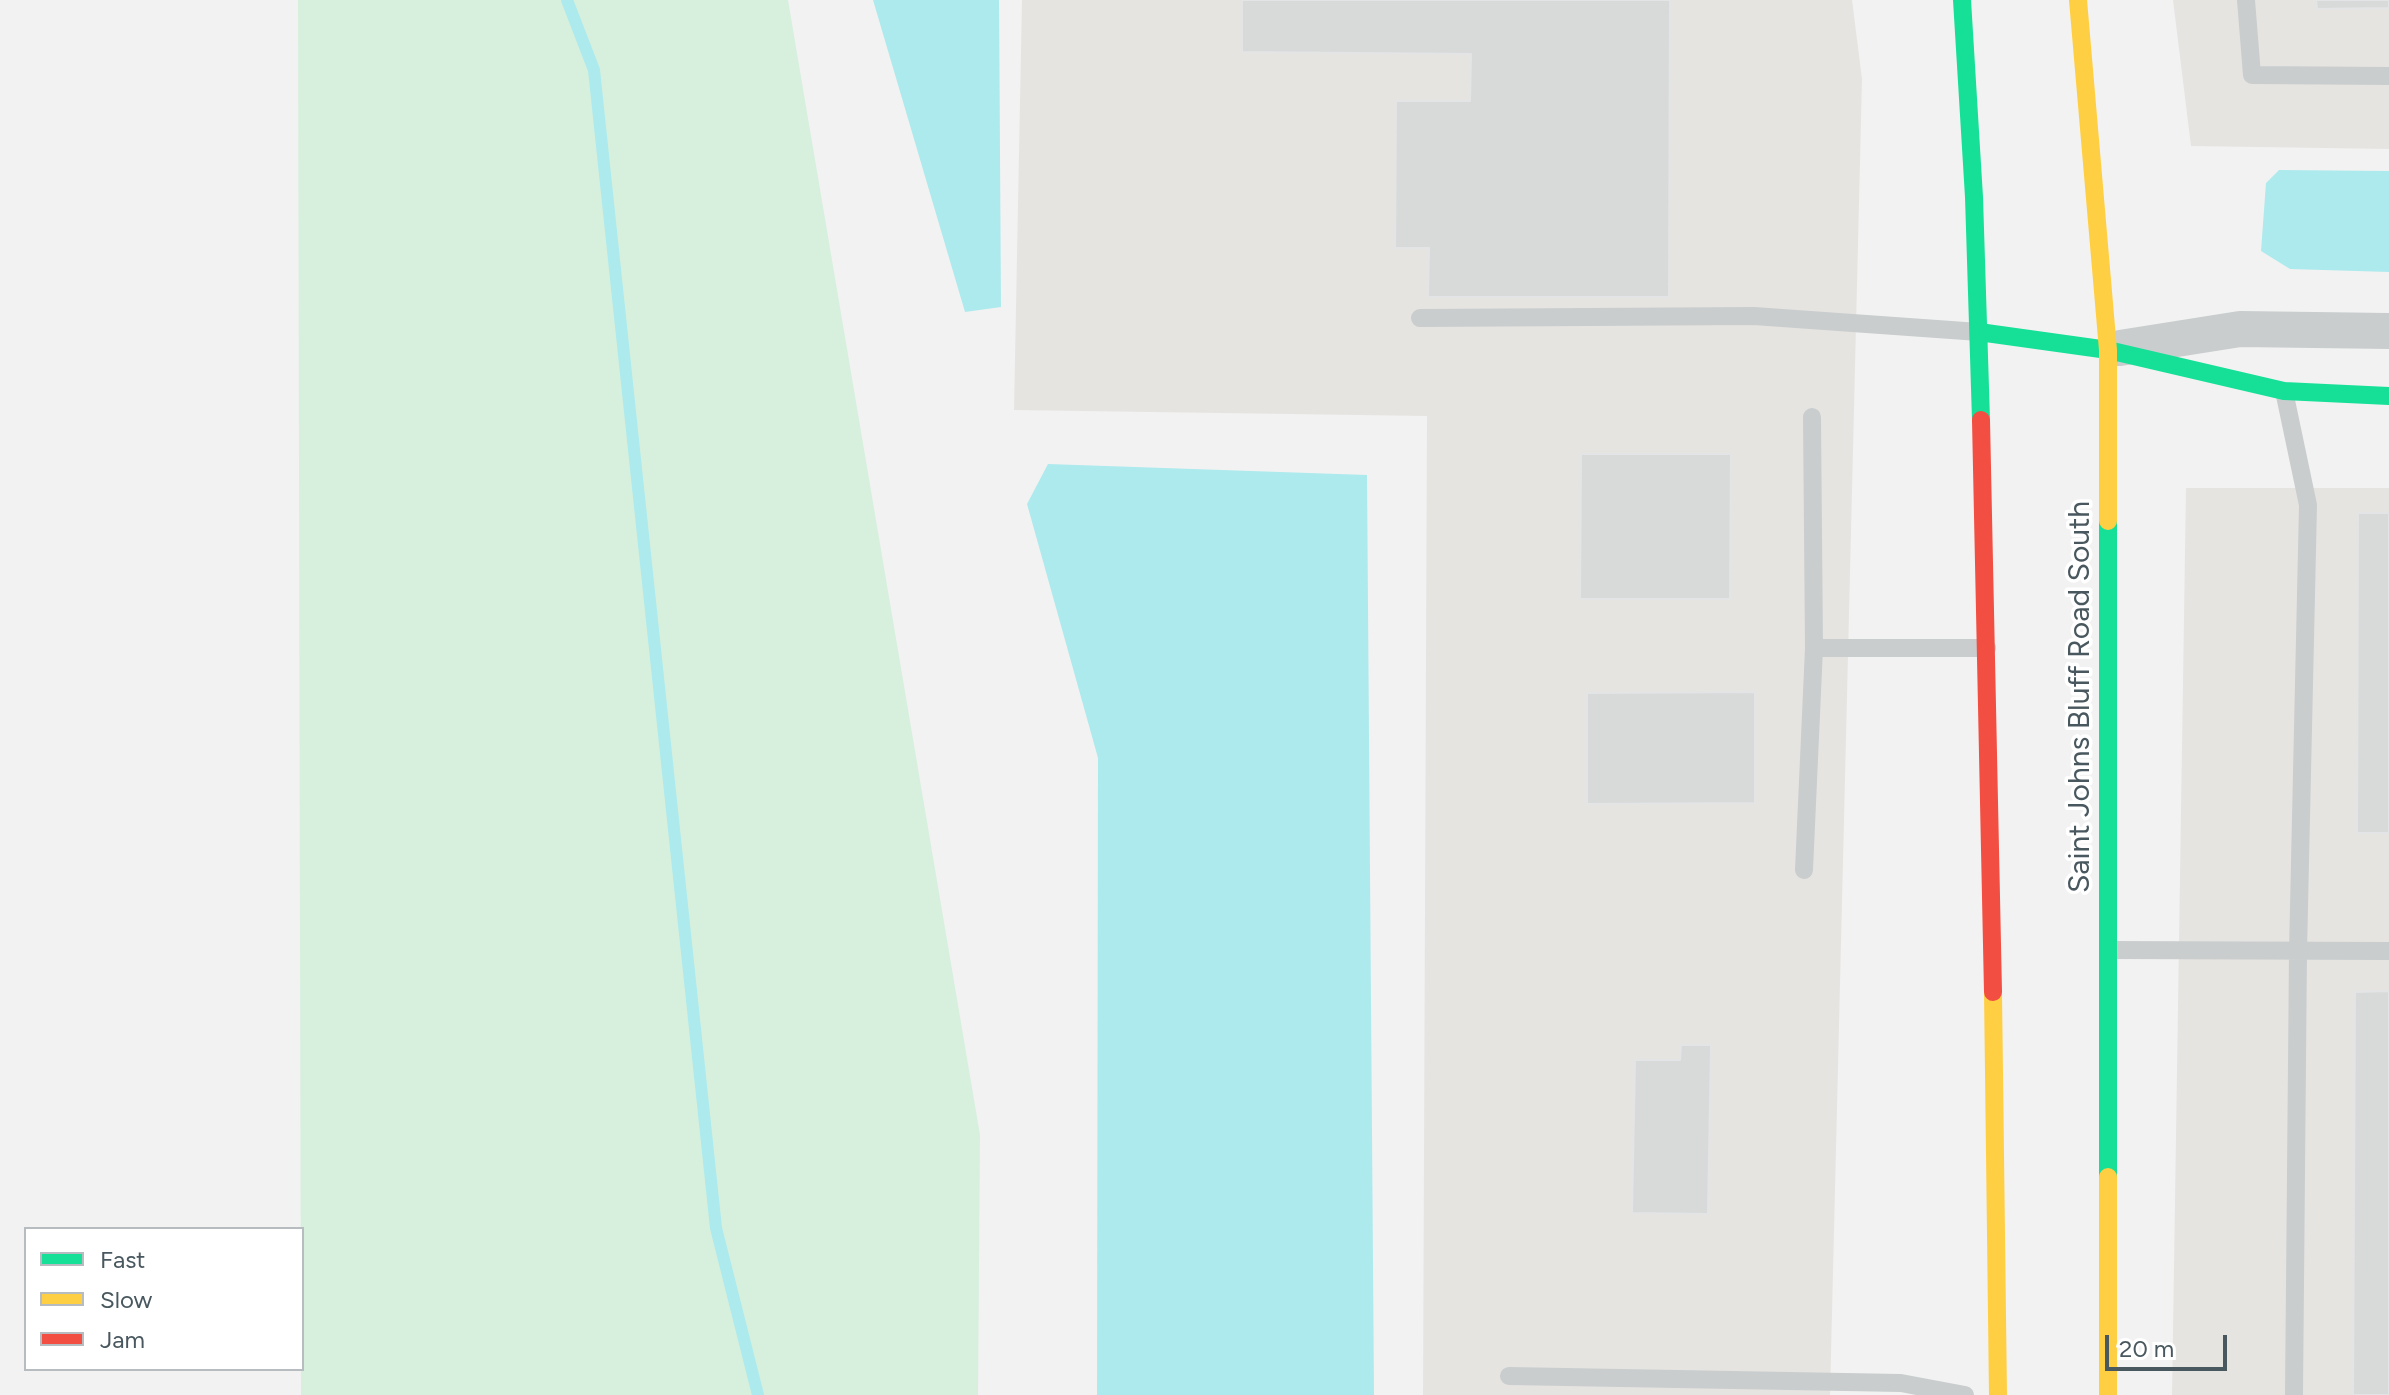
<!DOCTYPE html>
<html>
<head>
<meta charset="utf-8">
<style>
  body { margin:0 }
  #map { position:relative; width:2389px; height:1395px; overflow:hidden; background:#f2f2f2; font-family:Figtree,sans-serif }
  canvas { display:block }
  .legend { position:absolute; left:24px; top:1227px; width:280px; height:144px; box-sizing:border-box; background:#fff; border:2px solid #b6bcbf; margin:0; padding:10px 14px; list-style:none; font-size:24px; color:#49585f }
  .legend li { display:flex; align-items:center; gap:16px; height:40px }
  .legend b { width:40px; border:2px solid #b6bcbf }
  .scale { position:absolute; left:2105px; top:1335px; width:122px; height:36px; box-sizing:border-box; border:4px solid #49585f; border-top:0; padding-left:10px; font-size:24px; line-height:28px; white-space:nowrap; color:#49585f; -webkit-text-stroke:6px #fff; paint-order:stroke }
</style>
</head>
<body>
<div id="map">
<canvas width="2389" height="1395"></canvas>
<ul class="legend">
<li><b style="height:10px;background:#16e098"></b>Fast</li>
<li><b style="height:10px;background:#ffcf43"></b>Slow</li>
<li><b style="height:10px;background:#f24e42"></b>Jam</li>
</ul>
<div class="scale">20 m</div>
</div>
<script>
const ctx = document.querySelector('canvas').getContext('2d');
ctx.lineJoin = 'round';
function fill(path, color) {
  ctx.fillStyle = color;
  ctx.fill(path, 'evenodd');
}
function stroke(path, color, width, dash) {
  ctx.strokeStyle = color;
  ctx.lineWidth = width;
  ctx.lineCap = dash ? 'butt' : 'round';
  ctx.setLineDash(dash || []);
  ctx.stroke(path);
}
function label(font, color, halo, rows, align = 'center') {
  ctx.font = font + ' Figtree,sans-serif';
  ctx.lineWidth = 7;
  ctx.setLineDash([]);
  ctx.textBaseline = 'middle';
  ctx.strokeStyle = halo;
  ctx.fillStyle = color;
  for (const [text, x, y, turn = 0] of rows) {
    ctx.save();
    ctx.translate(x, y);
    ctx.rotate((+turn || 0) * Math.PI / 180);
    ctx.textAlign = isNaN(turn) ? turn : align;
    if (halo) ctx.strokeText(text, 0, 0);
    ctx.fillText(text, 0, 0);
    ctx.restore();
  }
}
fill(new Path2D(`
  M 1022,0 L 1852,0 L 1862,79 L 1830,1395 L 1423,1395 L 1427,416 L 1014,410 Z
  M 2173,0 L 2389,0 L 2389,149 L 2191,146 Z
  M 2186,488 L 2389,488 L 2389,1395 L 2172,1395 Z`), '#e6e4e1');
fill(new Path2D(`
  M 298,0 L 788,0 L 980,1135 L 978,1395 L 301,1395 Z`), '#d7f0dd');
fill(new Path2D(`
  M 873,0 L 999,0 L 1001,307 L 965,312 Z
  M 2279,170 L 2389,171 L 2389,272 L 2290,269 L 2261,251 L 2266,183 Z
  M 1048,464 L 1367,475 L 1374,1395 L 1097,1395 L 1098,758 L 1027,504 Z`), '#adeaed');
stroke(new Path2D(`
  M 567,0 L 594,70 L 716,1228 L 758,1395`), '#adeaed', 12);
const building = new Path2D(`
  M 1242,0 L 1670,0 L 1669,297 L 1428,297 L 1429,248 L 1395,248 L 1396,101 L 1470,101 L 1471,54 L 1242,52 Z
  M 2316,0 L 2389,0 L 2389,8 L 2317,9 Z
  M 1581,454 L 1731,454 L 1730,599 L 1580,599 Z
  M 2358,513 L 2389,513 L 2389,833 L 2357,833 Z
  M 1755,692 L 1755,803 L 1587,804 L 1587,693 Z
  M 2389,991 L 2389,1395 L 2353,1395 L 2355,992 Z
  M 1681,1045 L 1711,1045 L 1708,1214 L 1632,1213 L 1635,1060 L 1680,1060 Z`);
fill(building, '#d8dada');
stroke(building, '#e3e4e5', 2);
stroke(new Path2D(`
  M 2246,0 L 2252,75 L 2389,76
  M 1420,318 L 1754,316 L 1979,332
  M 2284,391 L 2308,505 L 2298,952 L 2294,1395
  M 1814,648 L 1987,648
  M 1804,870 L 1814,648 L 1812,417
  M 2108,950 L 2389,951
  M 1509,1376 L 1901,1383 L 1965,1395`), '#c9cdce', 18);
stroke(new Path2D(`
  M 2120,348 L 2240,329 L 2389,331`), '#c9cdce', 36);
stroke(new Path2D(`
  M 1962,0 L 1974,197 L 1981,420
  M 1979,332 L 2108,350 L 2284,391 L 2389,396
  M 2108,521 L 2108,1177`), '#16e098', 18);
stroke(new Path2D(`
  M 2078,0 L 2108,350 L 2108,521
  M 1993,992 L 1998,1395
  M 2108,1177 L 2108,1395`), '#ffcf43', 18);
stroke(new Path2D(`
  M 1981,420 L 1993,992`), '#f24e42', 18);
label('30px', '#49585f', '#fff', [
  ["Saint Johns Bluff Road South",2080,697,-90]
]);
</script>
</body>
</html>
